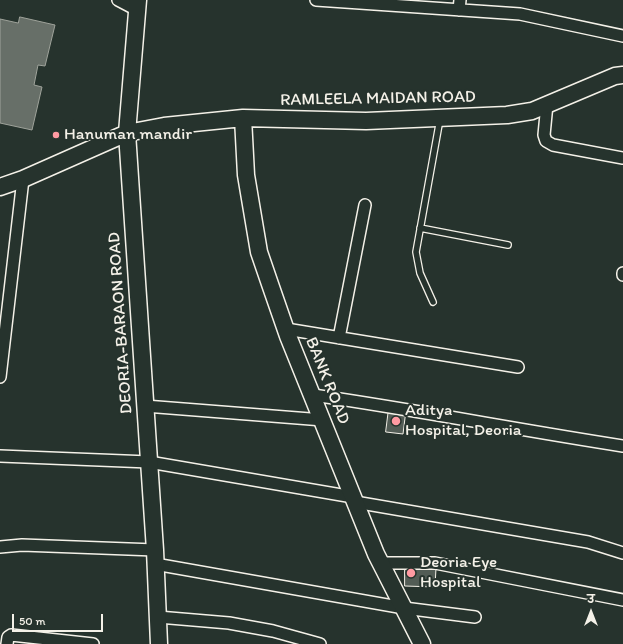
<!DOCTYPE html>
<html>
<head>
<meta charset="utf-8">
<style>
  body { margin:0 }
  #map { position:relative; width:623px; height:644px; overflow:hidden; background:#26332d; font-family:Itim,"Playpen Sans Deva",sans-serif }
  canvas { display:block }
  .north { position:absolute; left:571px; top:592px; width:40px; height:40px; -webkit-text-stroke:3px #26332d; paint-order:stroke; rotate:0deg; font-size:11px; font-weight:700; line-height:16px; text-align:center; color:#f4f1e8 }
  .north::after { content:''; display:block; margin:auto; width:14px; height:18px; background:#f4f1e8; clip-path:polygon(50% 0,100% 100%,50% 72%,0 100%) }
  .scale { position:absolute; left:12px; top:614px; width:91px; height:18px; box-sizing:border-box; border:2px solid #f4f1e8; border-top:0; padding-left:5px; font-size:12px; line-height:14px; white-space:nowrap; color:#f4f1e8; -webkit-text-stroke:3px #26332d; paint-order:stroke }
</style>
</head>
<body>
<div id="map">
<canvas width="623" height="644"></canvas>
<div class="north">उ</div>
<div class="scale">50 m</div>
</div>
<script>
const ctx = document.querySelector('canvas').getContext('2d');
ctx.lineJoin = 'round';
function fill(path, color) {
  ctx.fillStyle = color;
  ctx.fill(path, 'evenodd');
}
function stroke(path, color, width, dash) {
  ctx.strokeStyle = color;
  ctx.lineWidth = width;
  ctx.lineCap = dash ? 'butt' : 'round';
  ctx.setLineDash(dash || []);
  ctx.stroke(path);
}
function label(font, color, halo, rows, align = 'center') {
  ctx.font = font + ' Itim,sans-serif';
  ctx.lineWidth = 4;
  ctx.setLineDash([]);
  ctx.textBaseline = 'middle';
  ctx.strokeStyle = halo;
  ctx.fillStyle = color;
  for (const [text, x, y, turn = 0] of rows) {
    ctx.save();
    ctx.translate(x, y);
    ctx.rotate((+turn || 0) * Math.PI / 180);
    ctx.textAlign = isNaN(turn) ? turn : align;
    if (halo) ctx.strokeText(text, 0, 0);
    ctx.fillText(text, 0, 0);
    ctx.restore();
  }
}
const water = new Path2D(`
  M 20,17 L 55,25 L 45,66 L 38,65 L 34,85 L 42,87 L 32,130 L 0,123 L 0,19 L 18,23 Z`);
fill(water, '#676f68');
stroke(water, '#9fa39b', 1);
const building = new Path2D(`
  M 389,408 L 406,410 L 403,434 L 386,432 Z
  M 405,567 L 436,568 L 435,587 L 405,586 Z`);
fill(building, '#525c55');
stroke(building, '#f4f1e8', 1);
const lane = new Path2D(`
  M 420,228 L 508,245
  M 433,302 L 420,273 L 416,252 L 440,119`);
const street = new Path2D(`
  M 118,0 L 137,10
  M 316,0 L 520,14 L 623,36
  M 459,10 L 460,0
  M 547,104 L 544,135 L 546,141 L 553,145 L 623,158
  M 623,275 L 623,273
  M 286,329 L 518,367
  M 339,338 L 365,205
  M 0,377 L 23,179
  M 313,395 C 417,410 519,430 623,446
  M 145,406 L 323,420
  M 0,456 L 149,462 L 353,497
  M 355,502 L 588,542 L 623,553
  M 0,547 L 22,545 L 155,550
  M 380,563 L 435,563 L 623,600
  M 155,564 L 404,608 L 475,617
  M 158,617 L 229,623 L 273,631 L 320,644
  M 7,644 L 8,637 L 11,635 L 93,644`);
const secondary = new Path2D(`
  M 138,0 L 127,133 L 155,550 L 159,644
  M 243,118 L 246,175 L 259,252 L 271,287 L 288,336 L 376,554 L 422,644
  M 0,187 L 23,179 L 127,133 L 164,126 L 243,118 L 366,121 L 507,115 L 532,111 L 615,76 L 623,75`);
stroke(lane, '#f4f1e8', 8);
stroke(street, '#f4f1e8', 14);
stroke(secondary, '#f4f1e8', 19);
stroke(lane, '#26332d', 5.5);
stroke(street, '#26332d', 11);
stroke(secondary, '#26332d', 16);
for (const [x, y, r, color] of [
  [56,135,4,"#ff9aa2"],
  [396,421,5,"#ff9aa2"],
  [411,573,5,"#ff9aa2"]
]) {
  const dot = new Path2D();
  dot.arc(x, y, r, 0, 2 * Math.PI);
  ctx.fillStyle = color;
  ctx.fill(dot);
  stroke(dot, '#26332d', 1.5);
}
label('17px', '#f4f1e8', '#26332d', [
  ["RAMLEELA MAIDAN ROAD",378,99,-1],
  ["DEORIA-BARAON ROAD",121,323,-94],
  ["BANK ROAD",327,381,68]
]);
label('17px', '#f4f1e8', '#26332d', [
  ["Hanuman mandir",64,135],
  ["Aditya",405,411],
  ["Hospital, Deoria",405,431],
  ["Deoria Eye",420,563],
  ["Hospital",420,583]
], 'left');
</script>
</body>
</html>
